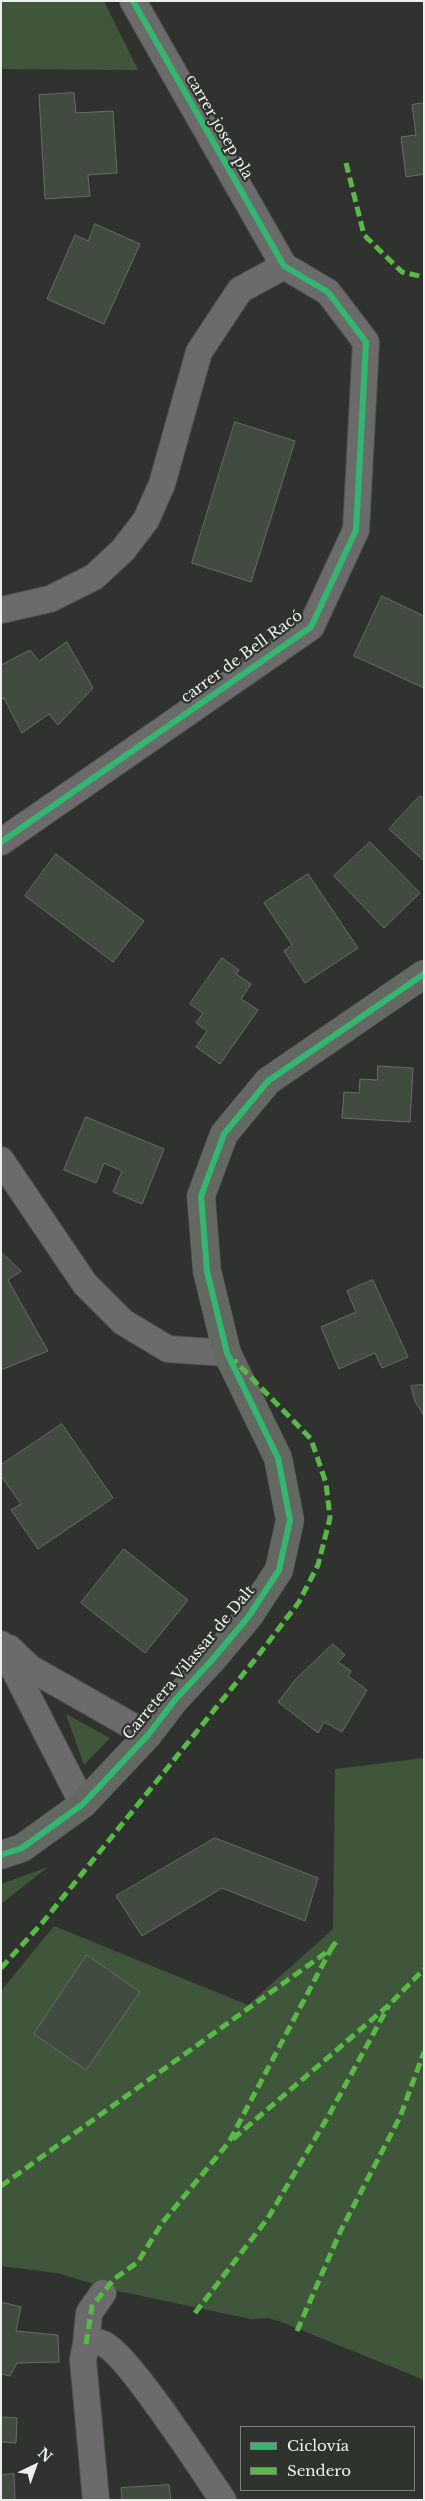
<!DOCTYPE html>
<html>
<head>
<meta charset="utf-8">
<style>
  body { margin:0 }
  #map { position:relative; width:425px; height:2501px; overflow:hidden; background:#30322f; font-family:"Libre Baskerville",serif }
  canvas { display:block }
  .frame { position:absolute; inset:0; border:2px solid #ecefec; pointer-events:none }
  .legend { position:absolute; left:240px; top:2426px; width:175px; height:65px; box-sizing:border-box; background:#2f332e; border:1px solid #7b7e7a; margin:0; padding:6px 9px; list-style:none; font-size:15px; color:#ecefec }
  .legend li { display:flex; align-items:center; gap:10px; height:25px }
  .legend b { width:25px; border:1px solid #7b7e7a }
  .north { position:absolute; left:10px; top:2441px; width:50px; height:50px; -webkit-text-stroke:4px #2f332e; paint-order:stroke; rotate:42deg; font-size:14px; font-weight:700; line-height:20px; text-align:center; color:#ecefec }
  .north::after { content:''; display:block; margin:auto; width:18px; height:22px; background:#ecefec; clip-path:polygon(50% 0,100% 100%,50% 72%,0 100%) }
</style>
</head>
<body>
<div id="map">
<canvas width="425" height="2501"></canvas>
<div class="frame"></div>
<ul class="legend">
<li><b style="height:6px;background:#33b770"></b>Ciclovía</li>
<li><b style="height:6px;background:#58b947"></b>Sendero</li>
</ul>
<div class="north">N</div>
</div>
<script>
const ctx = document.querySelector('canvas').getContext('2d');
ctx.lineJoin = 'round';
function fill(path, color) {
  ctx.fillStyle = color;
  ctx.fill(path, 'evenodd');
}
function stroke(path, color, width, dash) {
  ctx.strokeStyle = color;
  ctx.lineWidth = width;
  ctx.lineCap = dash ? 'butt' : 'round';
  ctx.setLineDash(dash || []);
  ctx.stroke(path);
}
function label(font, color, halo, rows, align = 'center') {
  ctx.font = font + ' "Libre Baskerville",serif';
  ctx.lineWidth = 4.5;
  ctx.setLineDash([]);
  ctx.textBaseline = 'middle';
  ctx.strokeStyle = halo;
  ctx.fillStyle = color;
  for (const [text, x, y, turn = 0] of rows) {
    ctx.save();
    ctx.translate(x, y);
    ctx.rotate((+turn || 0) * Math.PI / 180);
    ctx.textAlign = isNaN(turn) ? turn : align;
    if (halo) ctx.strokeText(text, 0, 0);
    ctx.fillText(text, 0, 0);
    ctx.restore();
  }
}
fill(new Path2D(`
  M 1,1 L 104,1 L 138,70 L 1,69 Z
  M 66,1714 L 110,1738 L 84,1765 Z
  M 424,1758 L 424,2380 L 284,2323 L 268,2318 L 251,2319 L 118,2291 L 57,2273 L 1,2266 L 1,1991 L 54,1926 L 248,2005 L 333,1929 L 335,1769 Z
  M 48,1867 L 1,1904 L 1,1884 Z`), '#40563b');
const building = new Path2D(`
  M 74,93 L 76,113 L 113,111 L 117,173 L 88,175 L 90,196 L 45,199 L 39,95 Z
  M 424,103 L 424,174 L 406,177 L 401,137 L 416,135 L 412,105 Z
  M 95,224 L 140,244 L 104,324 L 47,299 L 75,235 L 88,241 Z
  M 235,422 L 295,441 L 251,582 L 192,563 Z
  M 382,596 L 424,616 L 424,688 L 354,656 Z
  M 67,642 L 93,688 L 58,725 L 49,714 L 22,733 L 4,698 L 1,699 L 1,665 L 30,650 L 39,661 Z
  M 420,796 L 424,799 L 424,861 L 389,829 Z
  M 370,842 L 420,893 L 384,928 L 334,876 Z
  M 56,854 L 144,921 L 113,962 L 25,896 Z
  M 308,874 L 358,948 L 305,983 L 284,951 L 292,945 L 264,903 Z
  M 222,958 L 239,970 L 236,974 L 251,984 L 241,999 L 258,1010 L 220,1064 L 196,1047 L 207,1031 L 196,1023 L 203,1013 L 190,1004 Z
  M 378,1066 L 413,1068 L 410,1122 L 342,1118 L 344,1092 L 359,1093 L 360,1079 L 377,1080 Z
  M 86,1117 L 164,1149 L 142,1204 L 113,1192 L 122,1171 L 104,1163 L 96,1183 L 64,1170 Z
  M 1,1252 L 21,1271 L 8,1280 L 48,1351 L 1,1370 Z
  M 373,1280 L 408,1357 L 382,1368 L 375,1353 L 339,1369 L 321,1327 L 356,1312 L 347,1291 Z
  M 424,1385 L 424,1416 L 415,1401 L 411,1386 Z
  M 62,1424 L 113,1498 L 38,1549 L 11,1510 L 21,1504 L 1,1476 L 1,1465 Z
  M 124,1549 L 188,1600 L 145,1653 L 81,1603 Z
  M 333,1644 L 345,1655 L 338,1662 L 351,1671 L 348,1676 L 367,1690 L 342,1732 L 324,1722 L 318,1733 L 278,1702 L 296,1679 Z
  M 215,1838 L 318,1878 L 305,1921 L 222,1888 L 142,1936 L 116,1896 Z
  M 87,1955 L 140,1992 L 86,2070 L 34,2034 Z
  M 1,2302 L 21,2307 L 16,2331 L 58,2335 L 59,2362 L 17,2363 L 10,2376 L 1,2374 Z
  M 1,2417 L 17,2418 L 16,2443 L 1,2442 Z
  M 14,2474 L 15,2500 L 1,2500 L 1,2475 Z
  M 169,2485 L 171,2500 L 122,2500 L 121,2488 Z`);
fill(building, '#424b40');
stroke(building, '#696b69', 1);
const street = new Path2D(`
  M 1,610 L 50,599 L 94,577 L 123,550 L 146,520 L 162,484 L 199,352 L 240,290 L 284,266
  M 1,842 L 311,627 L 356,530 L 366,342 L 328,292 L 284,266 L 133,1
  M 1,1160 L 85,1284 L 123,1322 L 168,1349 L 227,1353
  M 1,1644 L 83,1804
  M 9,1648 L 30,1668 L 148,1735
  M 86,2344 L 89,2313 L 103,2293
  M 96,2500 L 83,2360 L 86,2344 C 90,2344 97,2342 101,2343 C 125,2349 204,2473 223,2500`);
const secondary = new Path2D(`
  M 1,1855 L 22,1848 L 83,1804 L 148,1735 L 174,1701 L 212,1660 L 249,1616 L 279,1570 L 290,1520 L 278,1458 L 227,1353 L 207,1271 L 201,1196 L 224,1134 L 268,1081 L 424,974`);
stroke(street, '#4f514e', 28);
stroke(secondary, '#4f514e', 29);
stroke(street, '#6a6b6a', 26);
stroke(secondary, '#646862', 28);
stroke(new Path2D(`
  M 346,163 L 364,235 L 402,272 L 424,277
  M 1,1968 L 43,1922 L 257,1657 L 299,1602 L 318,1565 L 330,1518 L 326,1483 L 311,1439 L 234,1360
  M 233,2139 L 389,2005 L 424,1969
  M 1,2186 L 331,1949 L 336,1942
  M 195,2313 L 268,2218 L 329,2115 L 389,2005
  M 297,2331 L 341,2230 L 400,2117 L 424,2052
  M 86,2344 L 92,2306 L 114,2279 L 138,2262 L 162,2223 L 229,2142 L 331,1949`), '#58b947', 5, [10, 5]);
stroke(new Path2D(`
  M 1,842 L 311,627 L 356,530 L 366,342 L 328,292 L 284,266 L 133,1
  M 1,1855 L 22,1848 L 83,1804 L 148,1735 L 174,1701 L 212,1660 L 249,1616 L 279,1570 L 290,1520 L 278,1458 L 227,1353 L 207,1271 L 201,1196 L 224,1134 L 268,1081 L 424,974`), '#33b770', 6);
label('15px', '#ecefec', '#2f332e', [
  ["carrer josep pla",219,127,60],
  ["carrer de Bell Racó",242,657,-36],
  ["Carretera Vilassar de Dalt",189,1663,-50]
]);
</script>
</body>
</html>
